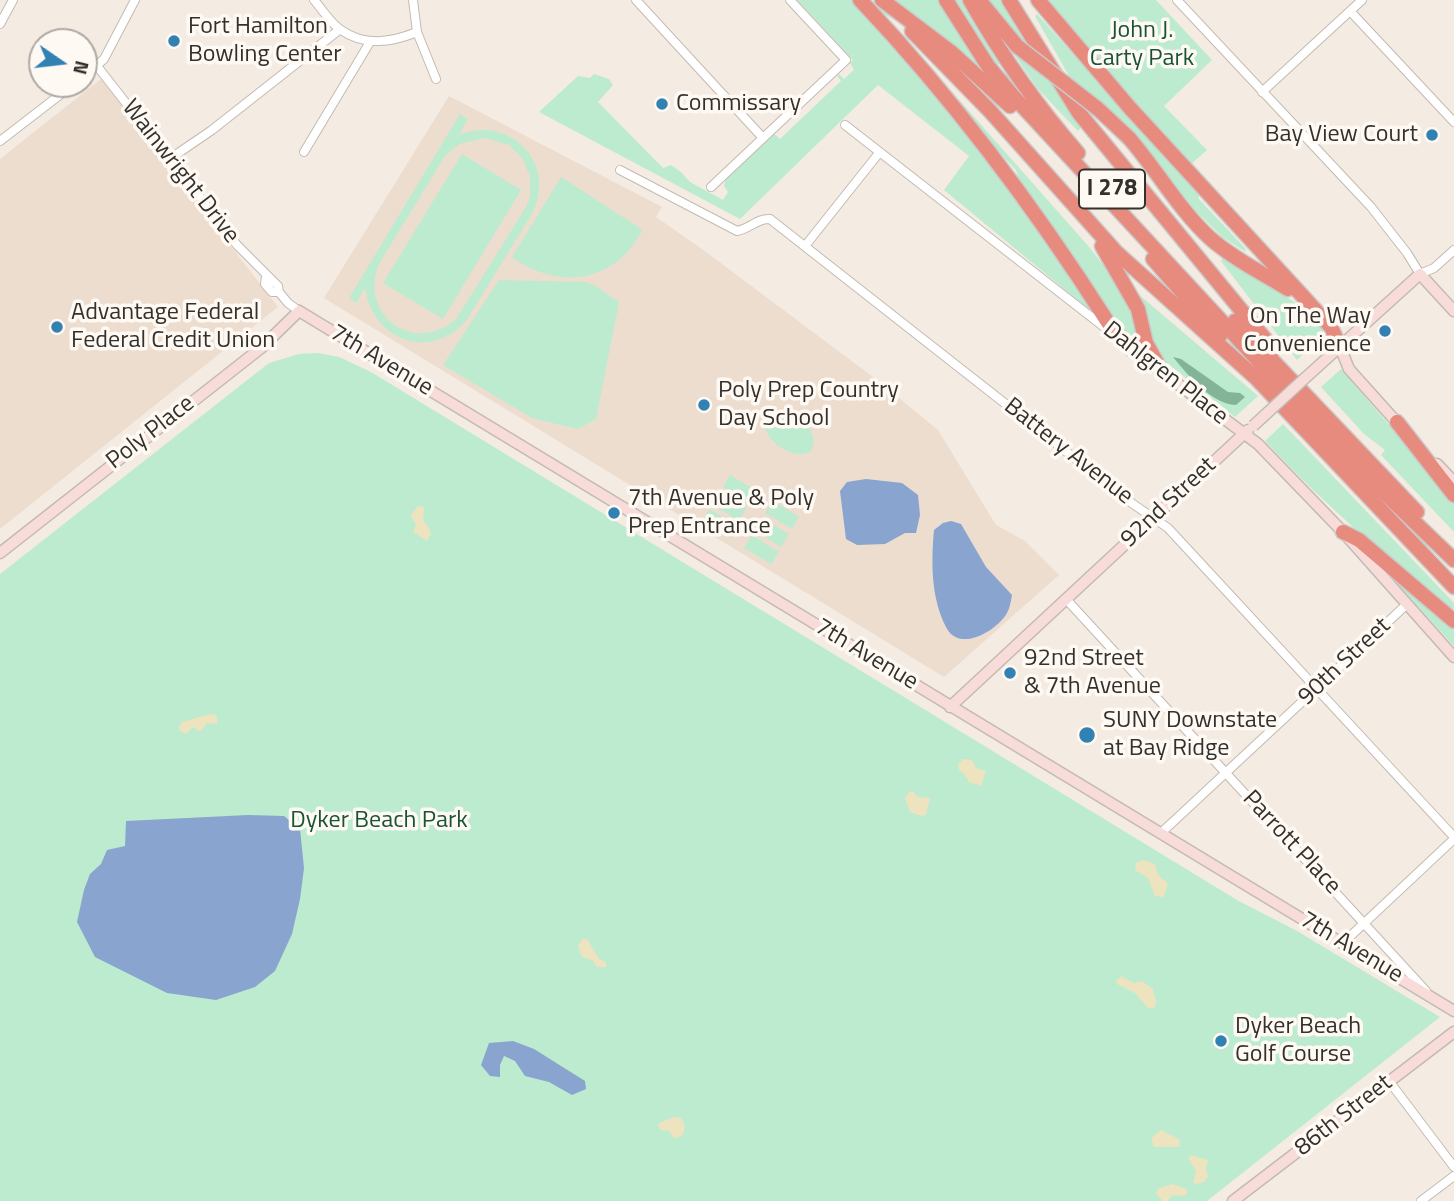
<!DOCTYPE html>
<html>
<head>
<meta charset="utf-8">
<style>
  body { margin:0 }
  #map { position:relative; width:1454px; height:1201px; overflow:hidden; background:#f4ebe3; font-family:"Titillium Web",sans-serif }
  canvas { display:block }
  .north { position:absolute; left:28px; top:28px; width:70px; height:70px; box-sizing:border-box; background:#fff9f4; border:2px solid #aea9a4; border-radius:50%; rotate:104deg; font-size:19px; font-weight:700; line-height:28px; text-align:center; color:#34312d }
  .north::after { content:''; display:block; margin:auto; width:24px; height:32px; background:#3181b3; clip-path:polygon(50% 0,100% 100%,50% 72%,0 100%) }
</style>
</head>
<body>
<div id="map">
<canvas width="1454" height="1201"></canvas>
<div class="north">N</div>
</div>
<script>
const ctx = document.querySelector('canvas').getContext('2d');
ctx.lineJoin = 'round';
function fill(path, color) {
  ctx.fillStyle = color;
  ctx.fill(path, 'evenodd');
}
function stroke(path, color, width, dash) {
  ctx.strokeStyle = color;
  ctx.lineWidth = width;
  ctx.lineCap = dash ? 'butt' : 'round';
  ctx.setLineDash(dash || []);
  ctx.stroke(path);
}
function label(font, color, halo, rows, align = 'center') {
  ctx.font = font + ' "Titillium Web",sans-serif';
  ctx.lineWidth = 7;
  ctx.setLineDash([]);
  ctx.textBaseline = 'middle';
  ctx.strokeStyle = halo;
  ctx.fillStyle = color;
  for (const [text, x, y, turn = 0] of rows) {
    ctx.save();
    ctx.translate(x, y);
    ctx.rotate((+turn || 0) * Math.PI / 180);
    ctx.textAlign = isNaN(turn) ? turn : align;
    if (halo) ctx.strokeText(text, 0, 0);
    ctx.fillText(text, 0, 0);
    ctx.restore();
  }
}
fill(new Path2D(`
  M 101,79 L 278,307 L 0,529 L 0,159 Z
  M 449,96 L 662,207 L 656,217 L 702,249 L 877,380 L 938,430 L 996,525 L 1025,541 L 1059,575 L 944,677 L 324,298 Z`), '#ecddcf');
fill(new Path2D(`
  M 797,0 L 854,0 L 899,49 L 1003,182 L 1087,299 L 1092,312 L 944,190 L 969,156 L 878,85 L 740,219 L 539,112 L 578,76 L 590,78 L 594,74 L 609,79 L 613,85 L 598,102 L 663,168 L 671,165 L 681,172 L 690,182 L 723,200 L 728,192 L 724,186 L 726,179 L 774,134 L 780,139 L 841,81 L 837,76 L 839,74 L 844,79 L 854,70 L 850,63 L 853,60 Z
  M 887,0 L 1003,0 C 1027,44 1052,86 1082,126 L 1078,131 L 1038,89 L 1012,51 L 988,75 L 970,75 L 917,33 L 882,13 Z
  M 1044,0 L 1156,0 L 1212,60 L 1164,106 L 1207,150 L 1190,165 Z
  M 1037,14 L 1200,195 L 1198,198 L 1245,248 L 1246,252 L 1222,237 L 1194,209 L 1129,127 L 1072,81 L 1035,16 Z
  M 923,59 L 1090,248 L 1117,283 L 1130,308 L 1140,350 L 1117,328 L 1022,189 L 1016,170 L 987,140 Z
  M 460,114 L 468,119 L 459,135 C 510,114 558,164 532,214 L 466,321 C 429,362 373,340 365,288 L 356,303 L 349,298 ZM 485,138 L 509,145 L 522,158 L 530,176 L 530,196 L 526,207 L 456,319 C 415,356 358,315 379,264 L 445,156 L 459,144 Z
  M 462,154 L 521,190 L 443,319 L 383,283 Z
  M 561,177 L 643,230 C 636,240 629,252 619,260 C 586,287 543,280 512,257 Z
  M 1224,256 L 1296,303 L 1327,331 L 1297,360 L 1221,261 Z
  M 499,280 L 586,282 L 594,285 L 619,302 L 596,419 L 578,429 L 532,418 L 443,365 Z
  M 1137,293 L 1258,396 L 1235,417 L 1162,359 L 1151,347 Z
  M 318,353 L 339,357 L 371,372 L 1237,900 L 1297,931 L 1440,1017 L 1207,1201 L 0,1201 L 0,574 L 269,363 L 299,354 Z
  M 1341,369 L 1454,500 L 1454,532 L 1381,455 L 1385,450 L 1364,434 L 1321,387 Z
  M 778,414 L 792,417 L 811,430 C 826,471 769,453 765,426 L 772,416 Z
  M 1283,424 L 1454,603 L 1454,608 L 1451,611 C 1386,556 1322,503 1265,441 Z
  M 730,475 L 757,491 L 750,504 L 723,487 Z
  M 719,492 L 746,508 L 739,521 L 712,504 Z
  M 772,500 L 799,517 L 792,529 L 765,513 Z
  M 709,509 L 736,525 L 729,538 L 702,521 Z
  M 761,518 L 789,534 L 781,547 L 754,530 Z
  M 752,535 L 779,552 L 771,564 L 744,548 Z
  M 1398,578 L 1454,626 L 1454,646 L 1395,582 Z`), '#bdebcf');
fill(new Path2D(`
  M 1173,357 L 1181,359 L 1228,392 L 1240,393 L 1245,397 L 1236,405 C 1211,404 1188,375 1173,357 Z`), '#83b497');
fill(new Path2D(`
  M 418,506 L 424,507 L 423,521 L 428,526 L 431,534 L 427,541 L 413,532 L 416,525 L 411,515 Z
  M 210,714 L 216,715 L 218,722 L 216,724 L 207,723 L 200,732 L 193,727 L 186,734 L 180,731 L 179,727 L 182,722 Z
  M 963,759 L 972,760 L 976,768 L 986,771 L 981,786 L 969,782 L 964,774 L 959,770 L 958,764 Z
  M 909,792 L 914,792 L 917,797 L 930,798 L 926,815 L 922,816 L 910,812 L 905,798 Z
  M 1143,860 L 1155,864 L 1158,875 L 1168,883 L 1164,897 L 1155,896 L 1148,878 L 1135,870 L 1136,863 Z
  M 583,938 L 588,940 L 599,959 L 606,962 L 606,967 L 597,967 L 592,960 L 582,957 L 578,946 Z
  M 1121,976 L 1134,983 L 1142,981 L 1153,989 L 1156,1003 L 1154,1008 L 1148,1008 L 1135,993 L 1117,984 L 1116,981 Z
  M 674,1117 L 681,1118 L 685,1126 C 684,1134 682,1138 674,1138 L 669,1131 L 661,1130 L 658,1126 L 659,1123 Z
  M 1161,1130 L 1179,1139 L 1180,1147 L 1154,1147 L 1151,1138 Z
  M 1190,1155 L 1208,1160 L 1206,1168 L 1208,1177 L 1204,1182 L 1196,1184 L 1193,1182 L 1196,1171 L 1189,1159 Z
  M 1173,1184 L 1187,1189 L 1187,1193 L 1184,1196 L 1173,1195 L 1167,1201 L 1163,1201 L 1156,1194 L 1157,1189 Z`), '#ede3be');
fill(new Path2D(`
  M 866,479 L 902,483 L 918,495 L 920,515 L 916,533 L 905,533 L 885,544 L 857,545 L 846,539 L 840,491 L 847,482 Z
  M 951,521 L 961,524 L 986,567 L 1012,595 C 1011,600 1010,607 1008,611 C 999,630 959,654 946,627 C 931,598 931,562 934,530 L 943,523 Z
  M 248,815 L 284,816 L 300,829 L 304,868 L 300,899 L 292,934 L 275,971 L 255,987 L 216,1000 L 167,993 L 95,957 L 77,922 L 84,890 L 90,874 L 101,864 L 107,850 L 125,846 L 126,821 Z
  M 513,1041 L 534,1049 L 585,1081 L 586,1089 L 572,1095 L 549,1082 L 525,1076 L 515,1061 L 504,1056 L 500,1065 L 500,1077 L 490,1076 L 481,1065 L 489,1043 Z`), '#89a4ce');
const minor = new Path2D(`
  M 314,0 C 322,9 331,24 341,30 C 365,47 392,42 417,32
  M 413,0 L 417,32 L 436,79
  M 636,0 L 763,138
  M 1177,0 L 1371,207 L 1407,253 L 1420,274 L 1434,268 L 1454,250
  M 1350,11 L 1454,122
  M 0,24 L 13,0
  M 97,66 L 237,245 L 278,286 L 279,292
  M 84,77 L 104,59 L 135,0
  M 1262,92 L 1362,0
  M 845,125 L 1108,330
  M 0,141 L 74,84
  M 304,152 L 370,42
  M 171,158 L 212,130 L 339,30
  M 620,170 L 737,231 C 749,229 758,218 770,219 L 1133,504 L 1168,528 L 1454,837
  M 711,187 L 846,60 L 790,0
  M 805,246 L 879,153
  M 266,276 L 265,284 L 272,292 L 279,292 L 288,303 L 299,311
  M 1066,599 L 1426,991
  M 1161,833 L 1406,605
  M 1343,943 L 1454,839
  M 1389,1081 L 1454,1167
  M 1421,1201 L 1454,1176`);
const secondary = new Path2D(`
  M 1340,347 L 1349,369 L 1401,427
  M 1131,349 L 1258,444 L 1343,532 L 1454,657
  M 1304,379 L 1420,274 L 1454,311
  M 1437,464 L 1454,482
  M 0,553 L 261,348 L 299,311 L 1454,1011
  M 950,707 L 1248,430
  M 1233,1201 L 1454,1032`);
const motorway = new Path2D(`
  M 860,0 C 952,97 1037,211 1109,324 L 1131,349
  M 882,0 L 951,52 L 1010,106
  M 946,0 L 988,66 L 1013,96 L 1352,462 L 1454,560
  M 970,0 C 1001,55 1036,105 1078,153
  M 979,0 L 1017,46
  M 1009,0 L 1079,113 L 1246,316 L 1265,339 L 1271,355
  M 1038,0 L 1130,108 L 1331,327 L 1340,347
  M 912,31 L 990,111 L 1116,252 L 1256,378 L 1454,587
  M 1129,138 C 1157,170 1179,210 1211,239 C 1234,259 1262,273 1288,289
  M 1102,246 L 1138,309 L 1146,343 L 1161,370
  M 1153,259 L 1220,336
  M 1235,321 L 1417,512
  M 1397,422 L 1454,495
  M 1343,532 L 1359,540 L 1454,621`);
stroke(minor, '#c3bab2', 10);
stroke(secondary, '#c3bab2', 13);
stroke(motorway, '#cac9c8', 17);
stroke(minor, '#fff', 8);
stroke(secondary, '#f8dcd9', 10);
stroke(motorway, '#e78b7f', 14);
const secondaryBridge = new Path2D(`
  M 1253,426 L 1304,379`);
const motorwayBridge = new Path2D(`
  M 1017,46 L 1098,109 L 1129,138`);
stroke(secondaryBridge, '#c3bab2', 13, []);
stroke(motorwayBridge, '#cac9c8', 17, []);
stroke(secondaryBridge, '#f8dcd9', 10);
stroke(motorwayBridge, '#e78b7f', 14);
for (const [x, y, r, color] of [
  [174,41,7,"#3181b3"],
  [662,104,7,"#3181b3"],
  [1432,135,7,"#3181b3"],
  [57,327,7,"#3181b3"],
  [1385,331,7,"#3181b3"],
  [704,405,7,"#3181b3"],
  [614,513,7,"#3181b3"],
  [1010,673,7,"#3181b3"],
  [1087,735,9,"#3181b3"],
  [1221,1041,7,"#3181b3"]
]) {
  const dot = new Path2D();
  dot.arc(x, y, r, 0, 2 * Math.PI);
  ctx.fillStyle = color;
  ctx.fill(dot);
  stroke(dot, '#fff9f4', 2.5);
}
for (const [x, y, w] of [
  [1112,189,66]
]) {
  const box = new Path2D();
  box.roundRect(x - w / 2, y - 19.5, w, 39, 5);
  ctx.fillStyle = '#fff9f4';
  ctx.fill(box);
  stroke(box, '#34312d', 2);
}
label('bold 23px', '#34312d', null, [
  ["I 278",1112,189]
]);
label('24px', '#34312d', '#fff9f4', [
  ["Fort Hamilton",188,27],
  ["Bowling Center",188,55],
  ["Commissary",676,104],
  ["Bay View Court",1418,135,"right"],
  ["Advantage Federal",71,313],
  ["Federal Credit Union",71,341],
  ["On The Way",1371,317,"right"],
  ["Convenience",1371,345,"right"],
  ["Poly Prep Country",718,391],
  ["Day School",718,419],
  ["7th Avenue & Poly",628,499],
  ["Prep Entrance",628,527],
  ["92nd Street",1024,659],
  ["& 7th Avenue",1024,687],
  ["SUNY Downstate",1103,721],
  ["at Bay Ridge",1103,749],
  ["Dyker Beach",1235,1027],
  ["Golf Course",1235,1055]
], 'left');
label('24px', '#185336', '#fff9f4', [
  ["John J.",1142,31],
  ["Carty Park",1142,59],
  ["Dyker Beach Park",379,821]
]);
label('24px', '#34312d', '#fff9f4', [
  ["Wainwright Drive",180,172,52],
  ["7th Avenue",381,361,31],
  ["Dahlgren Place",1165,374,38],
  ["Poly Place",151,433,-38],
  ["Battery Avenue",1068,452,38],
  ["92nd Street",1169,503,-43],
  ["7th Avenue",866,655,31],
  ["90th Street",1345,662,-43],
  ["Parrott Place",1291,843,47],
  ["7th Avenue",1351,948,31],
  ["86th Street",1344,1116,-38]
]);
</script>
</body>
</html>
